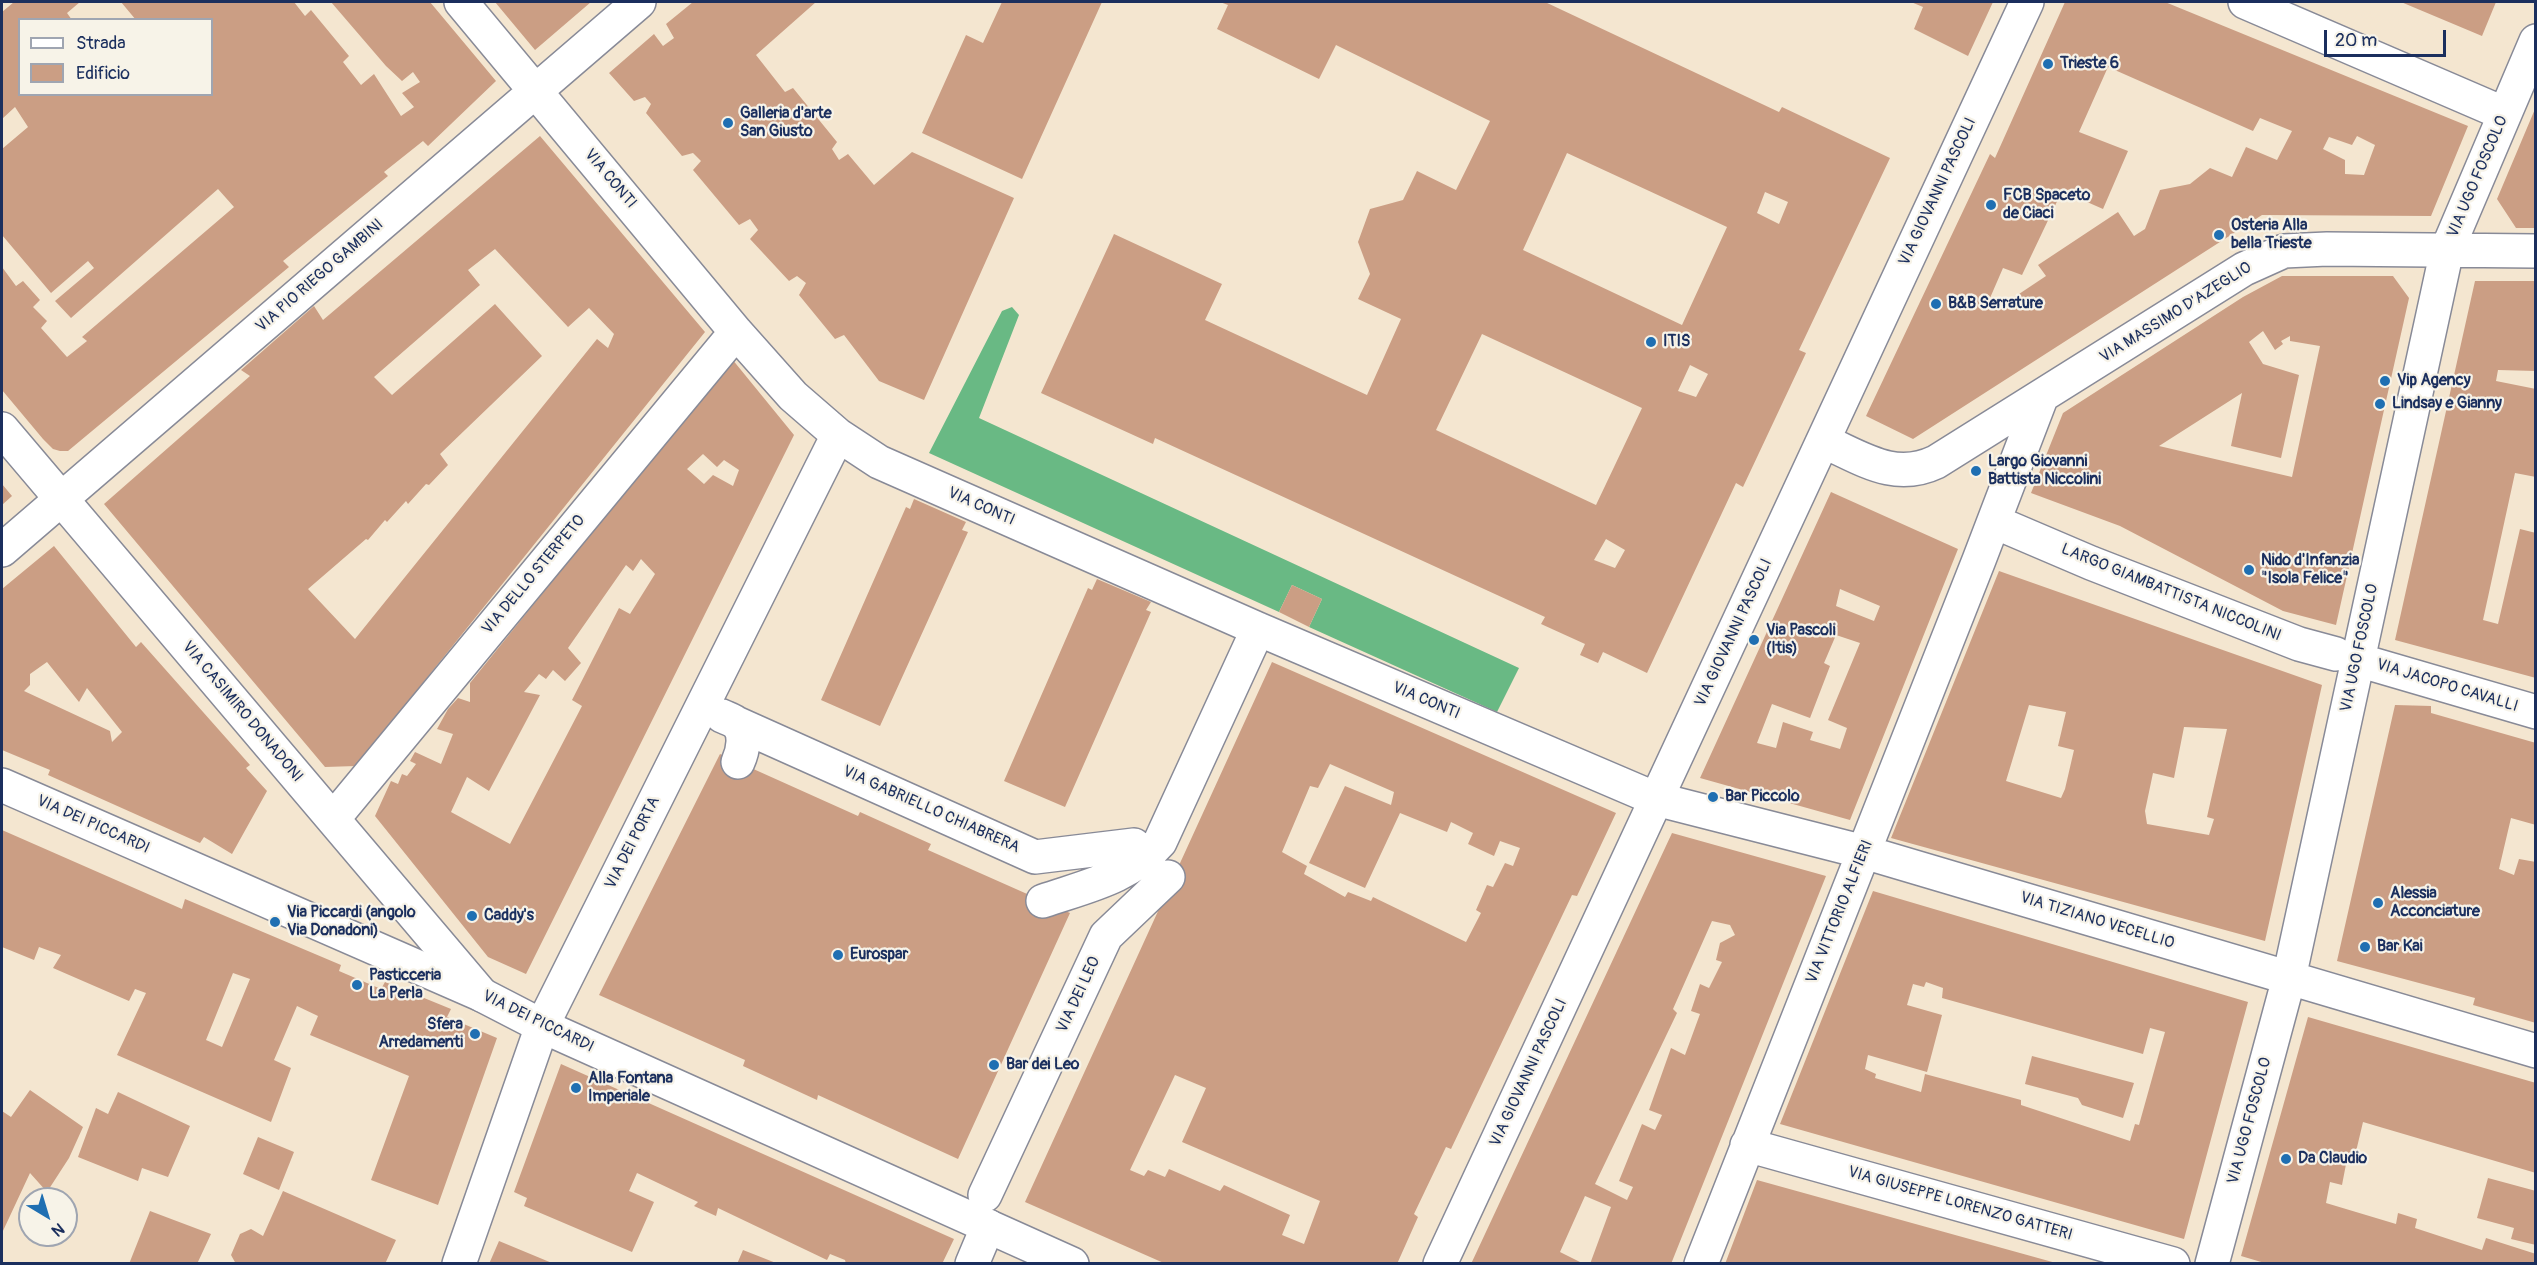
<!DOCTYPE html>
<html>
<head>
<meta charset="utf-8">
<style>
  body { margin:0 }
  #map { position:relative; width:2537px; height:1265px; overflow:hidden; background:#f4e6d0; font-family:Pangolin,sans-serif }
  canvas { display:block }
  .frame { position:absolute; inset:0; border:3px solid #1b2f5e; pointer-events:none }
  .legend { position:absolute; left:18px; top:18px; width:195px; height:78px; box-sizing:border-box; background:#f7f3e8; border:2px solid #9fa5b1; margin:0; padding:8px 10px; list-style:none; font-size:18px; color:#1b2f5e }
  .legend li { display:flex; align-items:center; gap:12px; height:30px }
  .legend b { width:30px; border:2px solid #9fa5b1 }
  .north { position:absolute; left:18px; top:1187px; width:60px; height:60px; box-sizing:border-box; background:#f7f3e8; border:2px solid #9fa5b1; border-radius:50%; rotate:142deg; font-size:16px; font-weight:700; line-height:24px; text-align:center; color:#1b2f5e }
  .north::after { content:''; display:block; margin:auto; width:21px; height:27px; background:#1f6fb2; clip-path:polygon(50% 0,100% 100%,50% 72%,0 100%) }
  .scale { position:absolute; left:2324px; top:30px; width:122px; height:27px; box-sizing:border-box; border:3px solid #1b2f5e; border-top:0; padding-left:8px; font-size:18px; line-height:21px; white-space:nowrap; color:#1b2f5e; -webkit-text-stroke:4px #f7f3e8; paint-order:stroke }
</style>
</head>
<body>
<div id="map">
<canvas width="2537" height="1265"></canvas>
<div class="frame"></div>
<ul class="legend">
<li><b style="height:8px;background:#fff"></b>Strada</li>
<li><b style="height:16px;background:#cb9e84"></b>Edificio</li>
</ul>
<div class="north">N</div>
<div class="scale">20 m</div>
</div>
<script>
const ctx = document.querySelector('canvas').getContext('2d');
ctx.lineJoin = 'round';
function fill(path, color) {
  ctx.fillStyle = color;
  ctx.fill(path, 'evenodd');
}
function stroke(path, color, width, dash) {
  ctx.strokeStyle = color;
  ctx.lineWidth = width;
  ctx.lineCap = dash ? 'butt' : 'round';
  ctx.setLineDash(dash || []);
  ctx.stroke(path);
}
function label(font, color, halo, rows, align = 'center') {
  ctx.font = font + ' Pangolin,sans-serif';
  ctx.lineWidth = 4.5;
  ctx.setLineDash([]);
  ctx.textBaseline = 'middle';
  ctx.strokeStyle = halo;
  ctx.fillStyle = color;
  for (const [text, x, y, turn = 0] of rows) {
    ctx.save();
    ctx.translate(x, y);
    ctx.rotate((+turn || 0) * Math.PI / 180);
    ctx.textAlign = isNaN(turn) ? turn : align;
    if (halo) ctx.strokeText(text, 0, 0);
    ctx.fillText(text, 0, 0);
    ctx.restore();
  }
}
fill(new Path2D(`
  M 1012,307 L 1019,315 L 979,418 L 1519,668 L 1497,712 L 1309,627 L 1322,599 L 1292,585 L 1279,612 L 929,453 L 1002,311 Z`), '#69b984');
fill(new Path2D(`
  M 14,2 L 80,2 L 67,13 L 72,20 L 20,20 L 20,94 L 212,94 L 212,20 L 136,20 L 121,2 L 294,2 L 305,16 L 311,10 L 349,56 L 343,62 L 361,85 L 374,74 L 401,116 L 414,107 L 402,93 L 420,82 L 413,72 L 402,81 L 386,66 L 331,2 L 430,2 L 496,81 L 428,146 L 423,141 L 384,172 L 388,176 L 283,261 L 289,267 L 68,451 L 60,451 L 53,449 L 43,439 L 2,390 L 2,267 L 16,286 L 23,281 L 40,300 L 33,307 L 47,321 L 41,328 L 67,357 L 87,341 L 82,337 L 234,207 L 218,189 L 71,318 L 55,301 L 94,268 L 88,261 L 51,293 L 2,235 L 2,149 L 28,127 L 15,107 L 2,119 L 2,12 Z
  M 495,2 L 591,2 L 535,50 Z
  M 693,2 L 816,2 L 756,55 L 785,92 L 793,88 L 837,142 L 832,149 L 839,160 L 848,154 L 874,185 L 912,152 L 1014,198 L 924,400 L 879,381 L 844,335 L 835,339 L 799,295 L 806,283 L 797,276 L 789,281 L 750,239 L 758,230 L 750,219 L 739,225 L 693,170 L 701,161 L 693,153 L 682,156 L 646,113 L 651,104 L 645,97 L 634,101 L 609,73 L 654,34 L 663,46 L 674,38 L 666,24 Z
  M 1002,2 L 1102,2 L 1022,179 L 922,133 L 966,35 L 983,43 Z
  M 1220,2 L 1545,2 L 1779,112 L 1782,107 L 1890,158 L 1799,350 L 1806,353 L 1743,487 L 1736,483 L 1647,673 L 1603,652 L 1598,663 L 1580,655 L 1585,644 L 1541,624 L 1545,617 L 1155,438 L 1153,444 L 1041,393 L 1114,234 L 1222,284 L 1205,320 L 1367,395 L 1401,319 L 1358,299 L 1370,274 L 1358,242 L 1370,209 L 1403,200 L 1417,171 L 1456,190 L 1490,121 L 1336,45 L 1319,79 L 1217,29 L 1228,5 ZM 1567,153 L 1727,227 L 1682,325 L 1523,250 ZM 1765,192 L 1788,202 L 1779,224 L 1757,213 ZM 1482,334 L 1642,408 L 1596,505 L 1436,430 ZM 1690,365 L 1708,374 L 1696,397 L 1678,391 ZM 1606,539 L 1625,550 L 1615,568 L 1594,560 Z
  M 1911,2 L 1993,2 L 1968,56 L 1914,29 L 1923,7 Z
  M 2065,2 L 2165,2 L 2468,126 L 2431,216 L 2262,215 L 1913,439 L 1866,416 L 1990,154 L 1995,158 ZM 2108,67 L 2253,131 L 2260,118 L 2292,131 L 2277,160 L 2246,147 L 2232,177 L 2210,168 L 2190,184 L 2160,190 L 2145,229 L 2134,236 L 2118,212 L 2038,265 L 2046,276 L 1998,308 L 1990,298 L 2003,268 L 2022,275 L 2062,191 L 2103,209 L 2128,151 L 2079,132 ZM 2357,136 L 2375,145 L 2364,175 L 2345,174 L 2345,160 L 2323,149 L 2329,137 L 2352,145 Z
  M 2401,2 L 2496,2 L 2482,36 Z
  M 2535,109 L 2536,228 L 2516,228 L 2497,199 Z
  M 540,136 L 705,332 L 356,766 L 325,767 L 104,504 L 250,376 L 241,370 L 314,306 L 323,320 ZM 495,249 L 568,327 L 589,308 L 614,334 L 608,348 L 597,339 L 355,639 L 308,589 L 366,539 L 368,540 L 385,520 L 387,522 L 406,501 L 408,504 L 426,484 L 429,485 L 448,465 L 440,454 L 542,356 L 495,304 L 392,395 L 374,377 L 480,285 L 468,270 Z
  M 2282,276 L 2393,276 L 2409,298 L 2336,625 L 2283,611 L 2120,526 L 2031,493 L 2063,413 L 2243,297 ZM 2263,331 L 2275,350 L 2283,344 L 2281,341 L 2290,336 L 2290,341 L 2320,346 L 2292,477 L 2159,446 L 2242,393 L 2231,446 L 2281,458 L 2299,375 L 2263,364 L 2249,342 Z
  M 2475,281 L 2536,281 L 2536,371 L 2498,370 L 2496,381 L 2536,389 L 2536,477 L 2515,473 L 2483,620 L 2498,624 L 2520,529 L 2536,533 L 2536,678 L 2395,640 Z
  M 732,359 L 794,435 L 526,974 L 488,957 L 375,816 L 391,781 L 398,784 L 402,774 L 407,776 L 416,764 L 410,761 L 415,752 L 441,764 L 453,734 L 437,729 L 448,709 L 458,698 L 470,702 L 470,683 ZM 703,454 L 717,467 L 724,460 L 739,470 L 733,486 L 713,475 L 704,484 L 687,469 ZM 641,559 L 655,574 L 630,614 L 619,608 L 572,700 L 582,706 L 510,844 L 451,812 L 467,777 L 489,791 L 540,695 L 524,692 L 539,674 L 546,679 L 553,670 L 565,681 L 581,663 L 568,648 L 626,565 L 633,571 Z
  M 2,484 L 12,496 L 2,505 Z
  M 1831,492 L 1958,549 L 1850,820 L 1700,778 ZM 1840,589 L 1880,606 L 1874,621 L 1836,606 ZM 1836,635 L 1860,643 L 1828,720 L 1847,728 L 1840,749 L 1810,740 L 1813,732 L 1783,722 L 1776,748 L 1757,743 L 1772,704 L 1810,718 L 1830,666 L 1824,663 Z
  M 914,499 L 966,522 L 962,530 L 968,532 L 880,726 L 821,700 L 906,507 L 910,509 Z
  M 54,546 L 136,647 L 141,642 L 250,765 L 246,768 L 267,791 L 232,854 L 204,837 L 200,843 L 48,775 L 50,770 L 2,750 L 2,589 ZM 47,662 L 79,702 L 87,688 L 122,732 L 112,742 L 110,731 L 24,691 L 30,685 L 30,674 Z
  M 1999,571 L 2322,685 L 2265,941 L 1891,838 ZM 2029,705 L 2066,712 L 2058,746 L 2074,750 L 2065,789 L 2061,798 L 2006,781 ZM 2184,727 L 2227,729 L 2207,817 L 2214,819 L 2209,835 L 2147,824 L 2145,811 L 2153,773 L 2174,778 Z
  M 1097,579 L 1151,602 L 1146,610 L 1151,612 L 1065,807 L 1004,781 L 1088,588 L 1092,590 Z
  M 1292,585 L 1322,599 L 1309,627 L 1279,612 Z
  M 1272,662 L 1616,813 L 1577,896 L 1572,895 L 1451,1149 L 1446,1147 L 1414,1214 L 1418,1217 L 1397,1264 L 1166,1264 L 1025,1202 ZM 1330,764 L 1394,792 L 1391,805 L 1345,786 L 1309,863 L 1365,888 L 1400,813 L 1447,832 L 1451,822 L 1473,833 L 1468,844 L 1494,856 L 1500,841 L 1520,848 L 1513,866 L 1505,863 L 1493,887 L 1487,885 L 1476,910 L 1481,913 L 1466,942 L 1373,897 L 1371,901 L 1348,892 L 1345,897 L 1304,874 L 1307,866 L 1282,852 L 1310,786 L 1318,788 ZM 1175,1075 L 1206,1088 L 1182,1142 L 1320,1201 L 1304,1244 L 1282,1235 L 1290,1215 L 1224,1185 L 1220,1191 L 1169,1169 L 1165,1177 L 1148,1170 L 1144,1176 L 1130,1170 Z
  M 2395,705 L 2431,706 L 2431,713 L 2536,743 L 2536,825 L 2511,818 L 2499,869 L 2514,875 L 2519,859 L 2536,862 L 2536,1023 L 2473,1005 L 2475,998 L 2337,961 Z
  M 720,754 L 858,816 L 860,812 L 931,844 L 928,850 L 1070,913 L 958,1159 L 818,1095 L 817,1100 L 743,1066 L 745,1060 L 599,995 Z
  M 2,830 L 182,909 L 185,899 L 341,965 L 339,971 L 381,989 L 385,982 L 451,1009 L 447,1017 L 497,1038 L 438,1205 L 371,1180 L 409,1076 L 310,1035 L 318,1016 L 297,1006 L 274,1060 L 291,1068 L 271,1122 L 117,1055 L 146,993 L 135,989 L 129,1001 L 53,968 L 61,955 L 39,947 L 34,960 L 2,947 ZM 233,973 L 250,979 L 222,1047 L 206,1040 Z
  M 1672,833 L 1826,876 L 1671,1264 L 1590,1264 L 1611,1207 L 1585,1196 L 1560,1252 L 1584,1264 L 1471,1264 ZM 1712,921 L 1730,925 L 1735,935 L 1720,943 L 1716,960 L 1722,962 L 1709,988 L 1700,984 L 1691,1011 L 1700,1014 L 1685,1055 L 1671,1048 L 1649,1110 L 1662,1115 L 1655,1130 L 1642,1124 L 1619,1181 L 1633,1187 L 1627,1200 L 1595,1184 L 1677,1013 L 1673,1009 Z
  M 1873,891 L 2248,1002 L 2184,1239 L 1780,1124 ZM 1926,982 L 1943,988 L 1942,998 L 2143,1054 L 2150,1028 L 2165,1032 L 2139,1125 L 2135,1124 L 2130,1141 L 2021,1105 L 2021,1100 L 1925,1074 L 1921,1092 L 1875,1078 L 1876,1074 L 1865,1069 L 1868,1055 L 1927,1072 L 1942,1015 L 1907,1005 L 1913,984 L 1924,987 Z
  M 2308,1017 L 2536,1083 L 2536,1173 L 2363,1122 L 2354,1160 L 2347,1159 L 2342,1185 L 2330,1182 L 2326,1203 L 2396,1224 L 2398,1213 L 2417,1219 L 2415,1228 L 2482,1250 L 2486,1238 L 2536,1254 L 2536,1264 L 2268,1264 L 2241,1256 Z
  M 2032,1056 L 2134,1083 L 2123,1118 L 2082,1105 L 2078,1098 L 2025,1084 Z
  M 561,1064 L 954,1239 L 942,1264 L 846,1264 L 845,1260 L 830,1254 L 827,1260 L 718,1208 L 716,1216 L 694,1206 L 698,1202 L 637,1173 L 629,1191 L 654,1202 L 632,1252 L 524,1206 L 527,1198 L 514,1192 Z
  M 30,1090 L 83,1127 L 69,1158 L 47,1192 L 30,1173 L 2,1233 L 2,1111 L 11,1117 Z
  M 118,1092 L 190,1126 L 168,1177 L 142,1168 L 138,1181 L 78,1157 L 96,1108 L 108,1114 Z
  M 258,1137 L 294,1152 L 279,1190 L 243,1174 Z
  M 2488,1178 L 2536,1191 L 2536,1245 L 2511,1239 L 2514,1228 L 2477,1218 Z
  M 1757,1180 L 2056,1263 L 2056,1264 L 1725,1264 Z
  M 283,1191 L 396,1240 L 385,1264 L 236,1264 L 231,1255 L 240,1234 L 251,1229 L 263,1236 Z
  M 150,1211 L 211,1234 L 197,1264 L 129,1264 Z
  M 499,1241 L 552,1263 L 552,1264 L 489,1264 Z
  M 743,1250 L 776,1263 L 776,1264 L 737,1264 Z`), '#cb9e84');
const minor = new Path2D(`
  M 461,2 L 736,332 L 793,396 L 838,435 L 879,462 L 1258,629 L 1656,799 L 1864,852 L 2536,1051
  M 2245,2 L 2505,114
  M 2,429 L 482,995
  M 1823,441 C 1862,458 1894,482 1936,462 L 2244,269 L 2284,251 L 2327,249 L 2536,251
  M 2009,528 L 2091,563 L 2299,644 L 2336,654
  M 2,550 L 639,2
  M 2358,660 L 2536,712
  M 722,716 C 726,718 733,720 736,723 C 747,732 743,751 738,762
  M 736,723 L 1035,857 L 1134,845
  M 333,819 L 736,332
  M 1043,901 C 1087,886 1129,878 1160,842 L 1258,629
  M 1747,1145 L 2173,1264
  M 985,1195 L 1106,936 L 1168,877
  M 459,1264 L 542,1026 L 838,435
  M 972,1264 L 988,1226
  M 1440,1264 L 2027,2
  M 1701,1264 L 1979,560 L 2041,398
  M 2212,1264 L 2289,978 L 2447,250 L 2536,41`);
const major = new Path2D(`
  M 2,785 L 482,995 L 542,1026 L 1072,1264`);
stroke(minor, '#888a97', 36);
stroke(major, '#888a97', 36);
stroke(minor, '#fff', 33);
stroke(major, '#fff', 33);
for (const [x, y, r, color] of [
  [2048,64,6,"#1f6fb2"],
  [728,123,6,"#1f6fb2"],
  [1991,205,6,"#1f6fb2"],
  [2219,235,6,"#1f6fb2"],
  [1936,304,6,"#1f6fb2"],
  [1651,342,6,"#1f6fb2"],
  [2385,381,6,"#1f6fb2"],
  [2380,404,6,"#1f6fb2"],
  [1976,471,6,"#1f6fb2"],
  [2249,570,6,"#1f6fb2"],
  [1754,640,6,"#1f6fb2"],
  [1713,797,6,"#1f6fb2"],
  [2378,903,6,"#1f6fb2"],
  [472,916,6,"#1f6fb2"],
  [275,922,6,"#1f6fb2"],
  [2365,947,6,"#1f6fb2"],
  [838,955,6,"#1f6fb2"],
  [357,985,6,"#1f6fb2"],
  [475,1034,6,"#1f6fb2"],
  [994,1065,6,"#1f6fb2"],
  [576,1088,6,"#1f6fb2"],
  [2286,1159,6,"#1f6fb2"]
]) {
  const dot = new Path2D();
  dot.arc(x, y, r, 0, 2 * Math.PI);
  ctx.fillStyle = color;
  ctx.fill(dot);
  stroke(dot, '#f7f3e8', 2);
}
label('bold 16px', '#1b2f5e', '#f7f3e8', [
  ["Trieste 6",2060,64],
  ["Galleria d'arte",740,114],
  ["San Giusto",740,132],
  ["FCB Spaceto",2003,196],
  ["de Ciaci",2003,214],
  ["Osteria Alla",2231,226],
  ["bella Trieste",2231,244],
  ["B&B Serrature",1948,304],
  ["ITIS",1663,342],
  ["Vip Agency",2397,381],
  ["Lindsay e Gianny",2392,404],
  ["Largo Giovanni",1988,462],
  ["Battista Niccolini",1988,480],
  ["Nido d'Infanzia",2261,561],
  ["\"Isola Felice\"",2261,579],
  ["Via Pascoli",1766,631],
  ["(Itis)",1766,649],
  ["Bar Piccolo",1725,797],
  ["Alessia",2390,894],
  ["Acconciature",2390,912],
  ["Via Piccardi (angolo",287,913],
  ["Via Donadoni)",287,931],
  ["Caddy's",484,916],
  ["Bar Kai",2377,947],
  ["Eurospar",850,955],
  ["Pasticceria",369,976],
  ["La Perla",369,994],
  ["Sfera",463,1025,"right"],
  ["Arredamenti",463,1043,"right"],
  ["Bar dei Leo",1006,1065],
  ["Alla Fontana",588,1079],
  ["Imperiale",588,1097],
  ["Da Claudio",2298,1159]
], 'left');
label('16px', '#1b2f5e', '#f7f3e8', [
  ["VIA UGO FOSCOLO",2478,177,-67],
  ["VIA CONTI",610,179,50],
  ["VIA GIOVANNI PASCOLI",1938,192,-65],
  ["VIA PIO RIEGO GAMBINI",320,276,-41],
  ["VIA MASSIMO D'AZEGLIO",2176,313,-32],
  ["VIA CONTI",981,507,24],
  ["VIA DELLO STERPETO",534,575,-50],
  ["LARGO GIAMBATTISTA NICCOLINI",2171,593,22],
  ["VIA GIOVANNI PASCOLI",1734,633,-65],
  ["VIA UGO FOSCOLO",2360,648,-78],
  ["VIA JACOPO CAVALLI",2447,686,17],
  ["VIA CONTI",1426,701,23],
  ["VIA CASIMIRO DONADONI",242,712,50],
  ["VIA GABRIELLO CHIABRERA",931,810,24],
  ["VIA DEI PICCARDI",93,825,24],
  ["VIA DEI PORTA",633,843,-63],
  ["VIA VITTORIO ALFIERI",1840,912,-68],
  ["VIA TIZIANO VECELLIO",2097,921,17],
  ["VIA DEI LEO",1079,995,-65],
  ["VIA DEI PICCARDI",538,1022,26],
  ["VIA GIOVANNI PASCOLI",1529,1073,-65],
  ["VIA UGO FOSCOLO",2250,1121,-75],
  ["VIA GIUSEPPE LORENZO GATTERI",1960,1204,16]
]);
</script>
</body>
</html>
